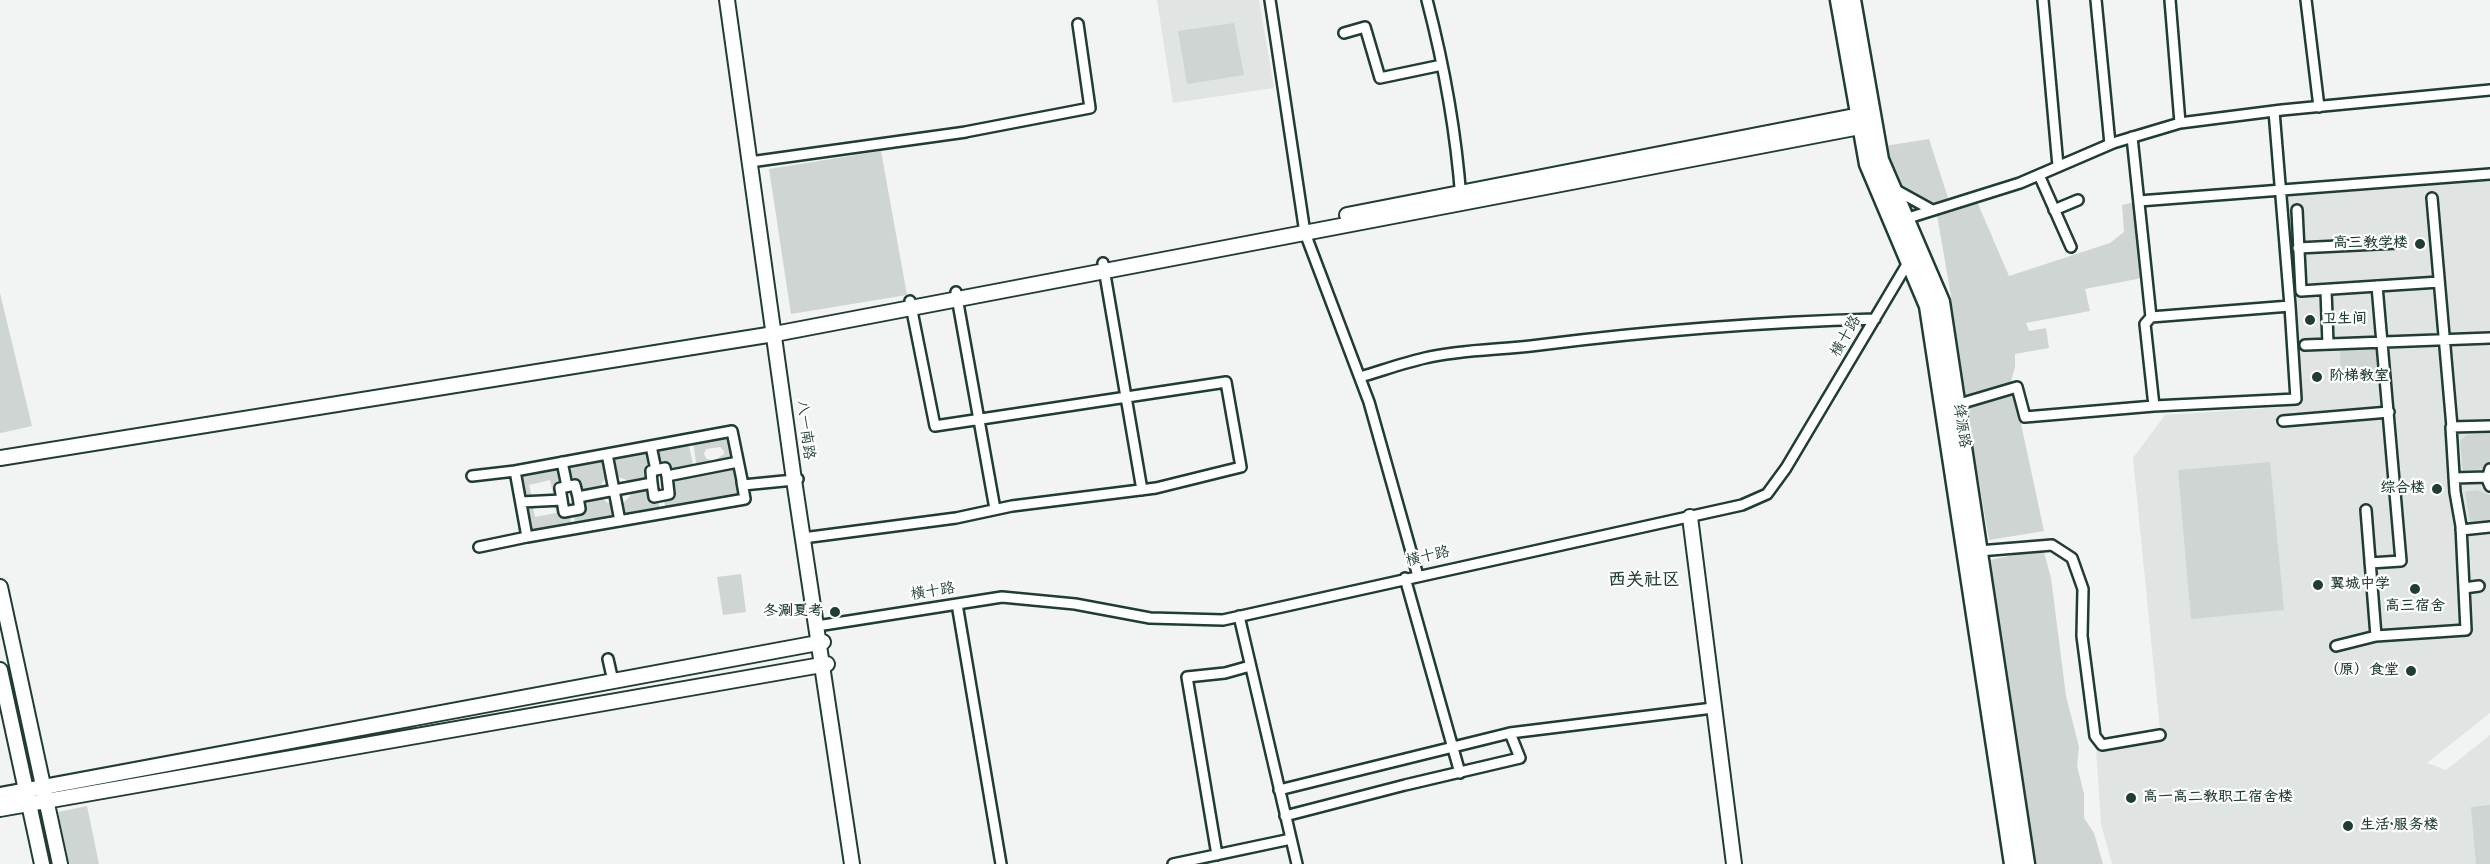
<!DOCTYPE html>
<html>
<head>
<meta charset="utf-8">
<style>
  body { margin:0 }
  canvas { display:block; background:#f2f3f3 }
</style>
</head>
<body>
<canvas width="2490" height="864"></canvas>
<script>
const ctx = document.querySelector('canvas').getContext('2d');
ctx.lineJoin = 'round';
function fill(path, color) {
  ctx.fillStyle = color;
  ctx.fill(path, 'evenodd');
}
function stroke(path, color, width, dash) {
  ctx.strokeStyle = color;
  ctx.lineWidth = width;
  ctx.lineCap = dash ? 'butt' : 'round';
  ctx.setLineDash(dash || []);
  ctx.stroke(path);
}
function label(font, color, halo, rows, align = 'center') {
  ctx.font = font + ' Kalam,"LXGW WenKai TC",sans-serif';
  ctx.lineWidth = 4.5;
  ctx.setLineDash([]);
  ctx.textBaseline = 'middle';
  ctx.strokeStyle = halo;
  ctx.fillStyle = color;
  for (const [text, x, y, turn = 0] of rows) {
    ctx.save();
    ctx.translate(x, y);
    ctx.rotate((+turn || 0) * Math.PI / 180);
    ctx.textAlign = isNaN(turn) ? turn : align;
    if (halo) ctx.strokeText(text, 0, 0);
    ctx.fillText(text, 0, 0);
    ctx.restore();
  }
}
fill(new Path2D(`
  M 1157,0 L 1259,0 L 1274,88 L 1173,103 Z
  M 2490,180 L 2490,713 L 2427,763 L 2446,770 L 2490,735 L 2490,864 L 2112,864 L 2101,824 L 2096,749 L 2161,740 L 2133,458 L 2165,415 L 2301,406 L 2282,197 Z`), '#e0e4e3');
fill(new Path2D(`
  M 1234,23 L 1244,75 L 1187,84 L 1178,31 Z
  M 1929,139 L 1950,204 L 1975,197 L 2009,276 L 2110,243 L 2124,232 L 2122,205 L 2139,201 L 2147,277 L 2085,289 L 2090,311 L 2026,323 L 2029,331 L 2046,328 L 2049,348 L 2015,354 L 2015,367 L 2010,385 L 1966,396 L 1948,305 L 1952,302 L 1936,209 L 1905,219 L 1878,147 Z
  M 881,151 L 907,295 L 791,314 L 769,169 Z
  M 0,293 L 32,426 L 1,433 L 0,432 Z
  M 2379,348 L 2380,379 L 2341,381 L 2340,349 Z
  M 2014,391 L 2044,531 L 1989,540 L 1966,408 L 1979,401 Z
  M 2490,433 L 2490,462 L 2483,469 L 2463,471 L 2460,441 L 2467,435 Z
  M 727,434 L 733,461 L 717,464 L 715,460 L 724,454 L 724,451 L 720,447 L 706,449 L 704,454 L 706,458 L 712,461 L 714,465 L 697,468 L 693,442 Z
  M 688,442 L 694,468 L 669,473 L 658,467 L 655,448 Z
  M 650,448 L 654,468 L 650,481 L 630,486 L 627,480 L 615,476 L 610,456 Z
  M 606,456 L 610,475 L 602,483 L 600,491 L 580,495 L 569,484 L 565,464 Z
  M 2270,462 L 2284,610 L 2191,619 L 2178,470 Z
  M 561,465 L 565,485 L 560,498 L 554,499 L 550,480 L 529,485 L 532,498 L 524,499 L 520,473 L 550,469 L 552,466 Z
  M 733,465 L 739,497 L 666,510 L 663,497 L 670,479 Z
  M 650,486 L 658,499 L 660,511 L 622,517 L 621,505 L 630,496 L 631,490 Z
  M 2476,490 L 2490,495 L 2490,521 L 2470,522 L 2465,492 Z
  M 600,495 L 606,502 L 613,504 L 617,518 L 576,526 L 573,513 L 580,499 Z
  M 561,502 L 570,514 L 571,524 L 531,533 L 525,505 L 532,504 L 535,517 L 556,513 L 555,503 Z
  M 2043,549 L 2051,578 L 2066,696 L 2079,747 L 2077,766 L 2084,794 L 2084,818 L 2094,833 L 2103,864 L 2031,864 L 1987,565 L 1990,560 Z
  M 741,574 L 746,612 L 723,615 L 717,577 Z
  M 2490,805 L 2490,864 L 2476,864 L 2471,807 Z
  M 87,806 L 99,864 L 69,864 L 58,812 Z`), '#ced5d3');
const street = new Path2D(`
  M 1270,0 L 1305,233 L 1369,402 L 1418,576
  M 1427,0 C 1444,65 1456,132 1461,199
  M 2043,0 L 2058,166
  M 2096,0 L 2110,144
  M 2170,0 L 2180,123
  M 2306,0 L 2319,107
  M 1344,33 L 1365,27 L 1380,78 L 1442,65
  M 965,132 L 1090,108 L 1078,24
  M 2132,137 L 2151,317
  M 750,162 L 966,132
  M 2039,175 L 2071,247
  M 1894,189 L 1932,210
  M 2432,198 L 2452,427
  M 2139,201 L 2490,174
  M 2054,210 L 2078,200
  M 2297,210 L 2301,291 L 2439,282
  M 1905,219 L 2020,183 L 2113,143 L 2180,123 L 2282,110 L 2490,90
  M 2298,248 L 2398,243
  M 1103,263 L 1142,490
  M 2326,290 L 2328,344
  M 956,292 L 995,509
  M 2305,345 L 2490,338
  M 1360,377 C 1381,371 1403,363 1425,358 C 1462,349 1501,350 1539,345 C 1650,331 1763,322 1875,319
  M 1956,405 L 2017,387 L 2025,417 L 2154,406 L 2145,324 L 2151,317 L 2290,306 L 2274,111
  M 2154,406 L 2296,399 L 2290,306
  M 2283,421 L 2389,412
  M 651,446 L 656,470
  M 607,454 L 620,521
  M 562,462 L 567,486
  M 2490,469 L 2487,479 L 2490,486
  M 472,476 L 515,471
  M 2454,478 L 2487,477
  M 742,482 L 745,499 L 527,537 L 515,471 L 732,431 L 743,485 L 794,480 L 798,479
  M 652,483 L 654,497 L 669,494 L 667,476
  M 578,497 L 580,509 L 564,512 L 560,488 L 575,485 L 578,497 L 652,483 L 651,471 L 665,468 L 667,476 L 738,462
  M 521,502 L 562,500
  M 2366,510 L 2376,636
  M 2461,530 L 2490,527
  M 803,538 L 956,518 L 1012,506 L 1156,488 L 1241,467 L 1226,382 L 935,426 L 910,301
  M 479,547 L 527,537
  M 1979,551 L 2052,545 L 2072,558 L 2083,589 L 2082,636 L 2095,736 L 2102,745 L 2160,735
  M 2370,563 L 2401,561 L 2377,286
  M 1405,578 L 1460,773
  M 2464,588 L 2479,586
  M 957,604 L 1001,864
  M 1239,616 L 1297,864
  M 817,626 L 1002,597 L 1075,604 L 1150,618 L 1223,620 L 1742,505 L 1767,494 L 1786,468 L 1909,261
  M 2336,646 L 2376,636 L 2466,630 L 2461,526 L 2455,492 L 2451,427 L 2490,426
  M 608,659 L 613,681
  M 1279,790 L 1510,733
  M 1285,816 L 1405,785 L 1520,758 L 1510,733 L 1713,708
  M 1217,855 L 1187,677 L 1225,673 L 1250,666
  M 1173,864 L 1291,839`);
const secondary = new Path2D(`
  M 727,0 L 794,480 L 852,864
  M 1347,215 L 1870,113
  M 0,458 L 780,333 L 1870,125
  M 1690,517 L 1734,864
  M 0,587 L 60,864
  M 0,670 L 42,864
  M 0,795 L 823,642
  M 0,809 L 827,664`);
const highway = new Path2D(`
  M 1839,0 L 1868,164 L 1928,306 L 2013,864
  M 1852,0 L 1880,160 L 1941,302 L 2026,864`);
stroke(street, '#1f3d34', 14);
stroke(secondary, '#1f3d34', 18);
stroke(highway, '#1f3d34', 21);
stroke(street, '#fff', 9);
stroke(secondary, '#fff', 14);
stroke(highway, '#fff', 16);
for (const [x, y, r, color] of [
  [2420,244,6,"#1f3d34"],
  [2310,320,6,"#1f3d34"],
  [2317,377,6,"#1f3d34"],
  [2437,489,6,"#1f3d34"],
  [2318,585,6,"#1f3d34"],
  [2415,589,6,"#1f3d34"],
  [835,612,6,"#1f3d34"],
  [2411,671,6,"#1f3d34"],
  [2131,798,6,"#1f3d34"],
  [2348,826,6,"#1f3d34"]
]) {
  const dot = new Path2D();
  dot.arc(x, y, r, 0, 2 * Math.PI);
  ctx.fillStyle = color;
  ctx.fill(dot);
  stroke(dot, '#fff', 2);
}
label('bold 15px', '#1f3d34', '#fff', [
  ["高三教学楼",2408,244,"right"],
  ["卫生间",2322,320],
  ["阶梯教室",2329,377],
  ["综合楼",2425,489,"right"],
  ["翼城中学",2330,585],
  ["高三宿舍",2415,607,"center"],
  ["冬涮夏考",823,612,"right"],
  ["（原）食堂",2399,671,"right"],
  ["高一高二教职工宿舍楼",2143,798],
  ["生活·服务楼",2360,826]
], 'left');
label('15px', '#1f3d34', '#fff', [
  ["横十路",1847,337,-60],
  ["绛源路",1960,426,81],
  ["八一南路",804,430,83],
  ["横十路",1428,558,-13],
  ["横十路",933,593,-9]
]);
label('bold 18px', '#1f3d34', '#fff', [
  ["西关社区",1644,582]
]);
</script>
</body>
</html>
